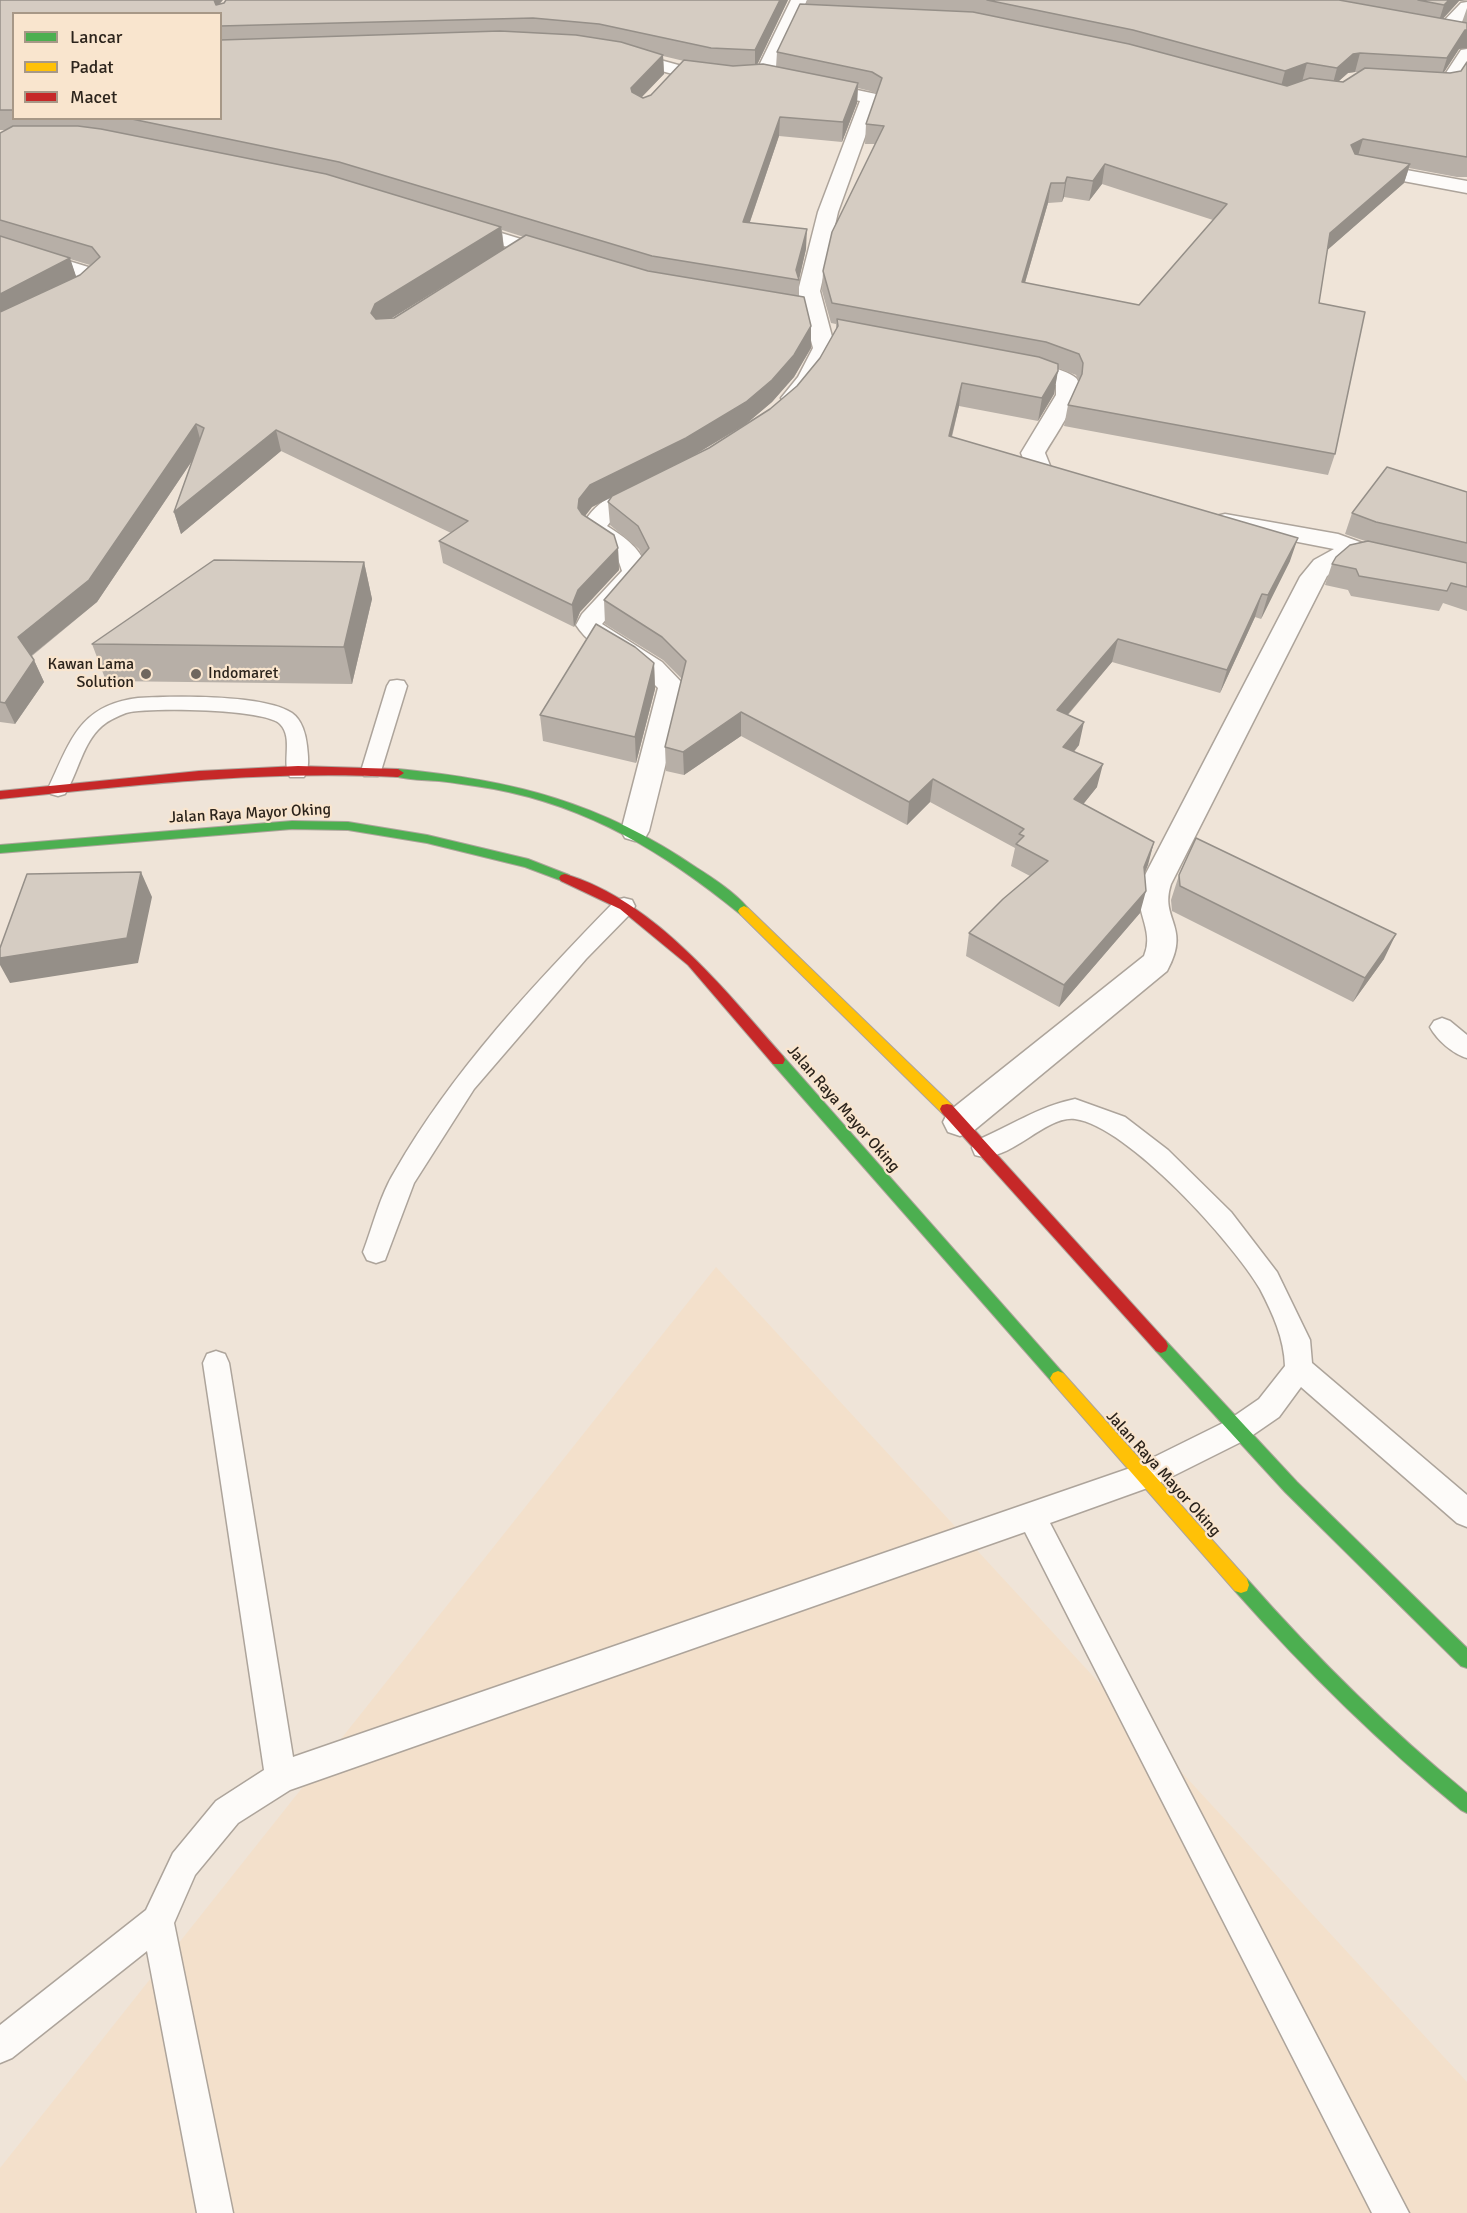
<!DOCTYPE html>
<html>
<head>
<meta charset="utf-8">
<style>
  body { margin:0 }
  #map { position:relative; width:1467px; height:2213px; overflow:hidden; background:#efe4d8; font-family:Signika,sans-serif }
  canvas { display:block }
  .legend { position:absolute; left:12px; top:12px; width:210px; height:108px; box-sizing:border-box; background:#f9e5ce; border:2px solid #a79887; margin:0; padding:8px 10px; list-style:none; font-size:18px; color:#2c241c }
  .legend li { display:flex; align-items:center; gap:12px; height:30px }
  .legend b { width:30px; border:2px solid #a79887 }
</style>
</head>
<body>
<div id="map">
<canvas width="1467" height="2213"></canvas>
<ul class="legend">
<li><b style="height:8px;background:#4caf50"></b>Lancar</li>
<li><b style="height:8px;background:#ffc107"></b>Padat</li>
<li><b style="height:8px;background:#c62828"></b>Macet</li>
</ul>
</div>
<script>
const ctx = document.querySelector('canvas').getContext('2d');
ctx.lineJoin = 'round';
function fill(path, color) {
  ctx.fillStyle = color;
  ctx.fill(path, 'evenodd');
}
function stroke(path, color, width, dash) {
  ctx.strokeStyle = color;
  ctx.lineWidth = width;
  ctx.lineCap = dash ? 'butt' : 'round';
  ctx.setLineDash(dash || []);
  ctx.stroke(path);
}
function label(font, color, halo, rows, align = 'center') {
  ctx.font = font + ' Signika,sans-serif';
  ctx.lineWidth = 4.5;
  ctx.setLineDash([]);
  ctx.textBaseline = 'middle';
  ctx.strokeStyle = halo;
  ctx.fillStyle = color;
  for (const [text, x, y, turn = 0] of rows) {
    ctx.save();
    ctx.translate(x, y);
    ctx.rotate((+turn || 0) * Math.PI / 180);
    ctx.textAlign = isNaN(turn) ? turn : align;
    if (halo) ctx.strokeText(text, 0, 0);
    ctx.fillText(text, 0, 0);
    ctx.restore();
  }
}
fill(new Path2D(`
  M 716,1267 L 1467,2082 L 1467,2213 L 0,2213 L 0,2168 Z`), '#f3e0cb');
const lane = new Path2D(`
  M 397,680 L 404,681 L 407,686 L 381,771 L 378,776 L 364,776 L 361,771 L 387,686 L 390,681 Z
  M 138,698 C 172,696 264,694 292,713 C 302,720 306,735 307,746 C 308,756 310,768 304,777 L 290,777 C 281,763 294,738 280,724 C 266,709 148,707 126,713 C 118,716 109,720 102,726 C 83,742 78,773 65,794 L 58,796 L 51,794 L 48,789 C 70,742 79,705 138,698 Z
  M 624,898 L 632,900 L 635,906 L 632,912 L 586,959 L 474,1089 L 414,1183 L 385,1260 L 376,1263 L 367,1260 L 363,1252 C 373,1226 380,1195 395,1171 C 453,1070 535,983 616,900 Z
  M 1442,1018 L 1450,1021 L 1467,1035 L 1467,1058 C 1453,1054 1437,1040 1430,1027 L 1434,1021 Z
  M 1075,1099 L 1125,1117 L 1168,1150 L 1231,1212 L 1277,1272 L 1310,1340 L 1312,1363 L 1467,1495 L 1467,1527 L 1457,1523 L 1301,1387 L 1279,1417 L 1247,1439 L 1153,1486 L 1050,1523 L 1409,2213 L 1372,2213 L 1025,1532 L 290,1790 L 238,1823 L 195,1875 L 174,1923 L 233,2213 L 197,2213 L 147,1951 L 12,2058 L 0,2063 L 0,2025 L 146,1910 L 173,1853 L 216,1801 L 264,1770 L 203,1363 L 207,1354 L 216,1351 L 225,1354 L 229,1363 L 293,1757 L 1136,1466 L 1227,1421 L 1259,1399 L 1285,1366 C 1284,1338 1273,1314 1260,1289 C 1234,1244 1128,1126 1075,1119 C 1044,1115 1008,1166 975,1155 L 972,1148 L 975,1141 C 1011,1126 1037,1107 1075,1099 Z`);
const street = new Path2D(`
  M 791,0 L 807,0 L 772,76 L 763,81 L 757,80 L 754,76 Z
  M 1467,2 L 1467,17 L 1449,36 L 1437,36 L 1434,32 L 1437,28 L 1461,3 Z
  M 620,49 L 682,66 L 725,73 L 728,77 L 719,82 L 680,76 L 614,58 L 611,54 Z
  M 1467,49 L 1467,68 L 1454,88 L 1416,89 L 1407,84 L 1416,79 L 1442,79 L 1461,50 Z
  M 814,81 L 876,94 L 879,98 L 838,212 L 820,291 L 835,348 C 825,368 811,410 784,403 L 781,398 L 798,377 L 813,348 L 798,291 L 818,212 L 860,101 L 808,90 L 805,86 L 808,82 Z
  M 1362,162 L 1467,181 L 1467,193 L 1355,172 L 1352,168 Z
  M 459,220 L 563,252 L 566,256 L 563,260 L 556,262 L 452,230 L 449,226 L 452,222 Z
  M 0,240 L 98,270 L 104,278 L 86,294 L 0,337 L 0,322 L 72,286 L 81,278 L 0,253 Z
  M 1013,359 C 1029,363 1063,367 1076,378 C 1088,390 1052,440 1045,453 L 1051,468 L 1077,481 L 1081,486 L 1077,491 C 1064,494 1042,486 1032,476 C 1026,470 1024,460 1021,453 L 1056,395 L 1056,385 L 1036,377 L 1005,371 L 1002,366 L 1005,361 Z
  M 647,482 L 655,484 L 659,489 L 655,494 L 616,515 L 607,526 C 626,538 642,549 648,572 L 602,624 L 662,662 L 685,686 L 649,831 L 645,838 L 635,841 L 625,838 L 621,831 L 658,688 C 634,662 595,655 576,625 L 582,614 L 622,571 L 617,556 L 585,534 L 582,529 C 590,503 622,488 647,482 Z
  M 1225,514 L 1338,534 L 1368,545 L 1467,568 L 1467,584 L 1360,559 L 1342,564 L 1327,576 L 1171,884 C 1159,920 1192,926 1167,971 L 972,1132 L 960,1136 L 948,1132 L 943,1122 L 948,1112 L 1144,956 C 1156,928 1130,909 1143,879 L 1300,577 L 1314,560 L 1334,549 L 1216,526 L 1213,521 L 1216,516 Z`);
const fast = new Path2D(`
  M 398,769 C 512,780 601,802 697,868 C 713,878 740,896 750,911 L 744,916 L 740,914 C 665,853 590,807 494,789 C 476,786 457,783 439,781 C 425,780 408,780 394,776 L 392,773 Z
  M 292,821 L 348,822 L 427,835 L 528,859 L 569,875 L 571,878 L 565,882 L 525,867 L 427,843 L 348,830 L 292,829 L 0,853 L 0,845 Z
  M 778,1055 L 783,1056 L 1063,1373 L 1066,1378 L 1063,1383 L 1058,1385 L 1053,1383 L 773,1064 L 771,1060 L 773,1056 Z
  M 1161,1339 L 1166,1341 L 1297,1482 L 1467,1648 L 1467,1668 L 1461,1666 L 1285,1492 L 1156,1351 L 1154,1346 L 1156,1341 Z
  M 1241,1577 L 1247,1579 C 1315,1656 1387,1728 1467,1793 L 1467,1813 L 1461,1810 C 1379,1743 1305,1670 1235,1591 L 1233,1585 L 1235,1579 Z`);
const slow = new Path2D(`
  M 744,906 L 748,908 L 952,1105 L 954,1109 L 952,1113 L 942,1113 L 740,914 L 738,911 L 740,908 Z
  M 1058,1371 L 1063,1373 L 1247,1579 L 1249,1585 L 1247,1591 L 1241,1593 L 1235,1591 L 1053,1383 L 1050,1378 L 1053,1373 Z`);
const jam = new Path2D(`
  M 298,766 L 398,769 L 404,773 L 398,777 C 264,770 133,785 0,799 L 0,791 L 199,771 Z
  M 565,874 C 655,901 723,988 783,1056 L 785,1060 L 783,1064 L 773,1064 L 688,965 L 620,909 L 561,881 L 559,878 L 561,875 Z
  M 947,1104 L 952,1105 L 1166,1341 L 1168,1346 L 1166,1351 L 1161,1353 L 1156,1351 L 942,1113 L 940,1109 L 942,1105 Z`);
stroke(lane, '#ada49b', 3);
stroke(street, '#ada49b', 3);
stroke(fast, '#ada49b', 2);
stroke(slow, '#ada49b', 2);
stroke(jam, '#ada49b', 2);
fill(lane, '#fdfbf9');
fill(street, '#fdfbf9');
fill(fast, '#4caf50');
fill(slow, '#ffc107');
fill(jam, '#c62828');
fill(new Path2D(`
  M 0,0 L 220,4 L 788,0 L 757,65 L 776,67 L 777,52 L 806,4 L 807,0 L 1467,0 L 1459,1 L 1443,19 L 1462,22 L 1467,8 L 1467,48 L 1459,49 L 1443,73 L 1450,73 L 1461,71 L 1467,62 L 1467,177 L 1457,177 L 1409,168 L 1404,183 L 1327,250 L 1319,303 L 1335,454 L 1328,475 L 1064,426 L 1068,405 L 1079,382 L 1076,375 L 1058,368 L 1054,394 L 1038,421 L 959,406 L 952,437 L 1290,561 L 1261,619 L 1255,617 L 1220,693 L 1112,662 L 1068,715 L 1079,745 L 1074,752 L 1097,787 L 1083,804 L 1154,842 L 1145,873 L 1140,913 L 1059,1007 L 966,956 L 969,933 L 1030,876 L 1011,866 L 1015,848 L 930,802 L 907,825 L 741,736 L 684,775 L 666,771 L 665,747 L 682,679 L 663,660 L 605,624 L 604,600 L 642,556 L 639,549 L 610,525 L 608,502 L 612,497 L 592,507 L 585,516 L 618,548 L 619,570 L 580,612 L 574,627 L 443,563 L 439,541 L 451,533 L 281,451 L 181,534 L 174,512 L 192,461 L 97,602 L 32,656 L 44,682 L 15,724 L 0,722 L 0,133 L 5,130 L 0,130 ZM 14,14 L 220,14 L 220,118 L 14,118 ZM 663,56 L 684,61 L 651,95 L 643,98 L 642,97 L 664,74 ZM 1355,72 L 1359,72 L 1343,82 L 1339,81 L 1348,73 ZM 858,88 L 870,91 L 877,94 L 866,124 L 865,144 L 875,144 L 823,271 L 822,291 L 831,323 L 836,324 L 836,330 L 820,358 L 797,386 L 770,409 L 709,448 L 691,457 L 746,424 L 772,402 L 794,377 L 811,348 L 811,326 L 799,297 L 799,278 L 806,249 L 750,222 L 779,136 L 842,142 L 857,103 ZM 1102,184 L 1213,220 L 1139,305 L 1025,283 L 1048,203 L 1062,202 L 1064,197 L 1089,201 ZM 502,230 L 524,237 L 394,318 L 391,318 L 504,249 ZM 70,259 L 90,265 L 80,275 L 76,277 Z
  M 1467,492 L 1467,611 L 1443,603 L 1439,611 L 1351,596 L 1348,590 L 1325,585 L 1332,564 L 1365,541 L 1345,534 L 1352,513 Z
  M 364,562 L 372,599 L 352,684 L 106,681 L 92,644 Z
  M 654,663 L 655,689 L 636,763 L 543,741 L 540,715 Z
  M 1179,875 L 1384,959 L 1353,1002 L 1172,911 L 1171,900 Z`), '#b7afa7');
fill(new Path2D(`
  M 208,0 L 223,0 L 211,14 Z
  M 780,0 L 788,0 L 755,69 L 755,50 Z
  M 1449,0 L 1467,0 L 1459,1 L 1438,24 L 1444,5 Z
  M 1465,30 L 1467,30 L 1467,48 L 1459,49 L 1441,77 L 1447,58 Z
  M 1360,53 L 1355,72 L 1348,73 L 1332,87 L 1337,68 L 1353,54 Z
  M 663,55 L 664,74 L 632,107 L 631,88 Z
  M 1307,63 L 1302,82 L 1280,90 L 1285,71 Z
  M 858,83 L 857,103 L 842,142 L 843,122 Z
  M 780,117 L 779,136 L 743,242 L 743,222 Z
  M 1363,139 L 1357,159 L 1351,145 Z
  M 1105,164 L 1102,184 L 1089,201 L 1093,181 Z
  M 1410,164 L 1404,183 L 1324,253 L 1330,233 Z
  M 1067,177 L 1064,197 L 1062,202 L 1065,183 Z
  M 1051,183 L 1048,203 L 1019,303 L 1022,282 Z
  M 501,227 L 504,249 L 379,326 L 371,313 L 375,304 Z
  M 807,229 L 806,249 L 799,280 L 796,270 Z
  M 70,258 L 77,279 L 0,319 L 0,294 Z
  M 811,326 L 811,348 L 794,377 L 772,402 L 746,424 L 686,460 L 592,507 L 581,521 L 578,508 L 579,499 L 590,485 Z
  M 1058,371 L 1054,394 L 1038,421 L 1042,398 Z
  M 962,383 L 959,406 L 946,459 L 949,436 Z
  M 196,424 L 202,446 L 97,602 L 27,659 L 18,637 Z
  M 276,430 L 281,451 L 181,534 L 174,512 Z
  M 1298,538 L 1290,561 L 1261,619 L 1268,595 Z
  M 618,548 L 619,570 L 580,612 L 574,627 L 572,605 L 578,590 Z
  M 364,562 L 372,599 L 352,684 L 344,647 Z
  M 1262,594 L 1255,617 L 1220,693 L 1227,670 Z
  M 1118,639 L 1112,662 L 1052,733 L 1057,710 Z
  M 34,660 L 44,682 L 15,724 L 5,703 Z
  M 654,663 L 655,689 L 636,763 L 635,737 Z
  M 741,712 L 741,736 L 684,775 L 683,752 Z
  M 1084,722 L 1079,745 L 1058,770 L 1063,747 Z
  M 1103,764 L 1097,787 L 1069,822 L 1074,799 Z
  M 933,779 L 930,802 L 907,825 L 909,802 Z
  M 1154,842 L 1148,865 L 1138,889 L 1144,867 Z
  M 141,872 L 152,897 L 138,963 L 10,983 L 0,965 L 0,958 Z
  M 1146,891 L 1140,913 L 1059,1007 L 1064,985 Z
  M 1396,934 L 1384,959 L 1353,1002 L 1365,978 Z`), '#958f88');
const building = new Path2D(`
  M 0,0 L 214,0 L 216,5 L 224,3 L 226,0 L 780,0 L 755,50 L 711,48 L 599,24 L 533,18 L 220,26 L 220,14 L 14,14 L 14,110 L 0,110 Z
  M 987,0 L 1339,0 L 1467,23 L 1467,30 L 1465,30 L 1447,58 L 1360,53 L 1353,54 L 1337,68 L 1307,63 L 1285,71 L 1133,30 Z
  M 1418,0 L 1449,0 L 1444,5 Z
  M 800,4 L 973,12 L 1129,44 L 1287,86 L 1310,78 L 1343,82 L 1365,68 L 1450,73 L 1461,71 L 1467,62 L 1467,157 L 1363,139 L 1351,145 L 1355,154 L 1410,164 L 1330,233 L 1319,303 L 1365,312 L 1335,454 L 1068,405 L 1082,374 L 1083,363 L 1079,354 L 1046,342 L 832,303 L 823,271 L 832,232 L 884,126 L 866,124 L 882,78 L 872,72 L 777,52 ZM 1105,164 L 1227,204 L 1139,305 L 1022,282 L 1051,183 L 1065,183 L 1067,177 L 1093,181 Z
  M 500,31 L 576,35 L 621,42 L 663,55 L 631,88 L 632,92 L 643,98 L 651,95 L 684,60 L 733,66 L 763,64 L 858,83 L 843,122 L 780,117 L 743,222 L 807,229 L 796,270 L 799,280 L 652,256 L 339,162 L 127,118 L 220,118 L 220,40 Z
  M 13,126 L 78,126 L 101,129 L 326,174 L 501,227 L 375,304 L 371,313 L 376,319 L 394,318 L 526,235 L 648,271 L 804,297 L 811,326 L 794,355 L 772,380 L 746,402 L 686,438 L 590,485 L 579,499 L 578,508 L 582,514 L 614,535 L 618,548 L 578,590 L 572,605 L 439,541 L 468,521 L 276,430 L 174,512 L 204,428 L 196,424 L 89,580 L 18,637 L 34,660 L 5,703 L 0,702 L 0,312 L 80,275 L 100,257 L 92,247 L 0,220 L 0,133 Z
  M 0,236 L 70,258 L 0,294 Z
  M 837,319 L 1039,357 L 1058,364 L 1058,371 L 1042,398 L 962,383 L 949,436 L 1298,538 L 1268,595 L 1262,594 L 1227,670 L 1118,639 L 1057,710 L 1084,722 L 1063,747 L 1103,764 L 1074,799 L 1154,842 L 1144,867 L 1146,891 L 1064,985 L 969,933 L 1003,899 L 1048,861 L 1016,844 L 1024,836 L 1019,834 L 1024,829 L 933,779 L 909,802 L 741,712 L 683,752 L 665,747 L 686,661 L 662,637 L 604,600 L 649,548 L 638,526 L 608,502 L 612,496 L 709,448 L 770,409 L 797,386 L 820,358 L 838,326 Z
  M 1387,467 L 1467,492 L 1467,543 L 1376,522 L 1352,513 Z
  M 1368,541 L 1467,563 L 1467,587 L 1451,583 L 1447,591 L 1359,576 L 1356,569 L 1332,564 L 1336,557 L 1350,545 Z
  M 214,560 L 364,562 L 344,647 L 92,644 Z
  M 596,624 L 635,647 L 654,663 L 635,737 L 540,715 Z
  M 1196,838 L 1396,934 L 1365,978 L 1180,886 L 1179,875 Z
  M 141,872 L 127,938 L 0,958 L 0,948 L 27,874 Z`);
fill(building, '#d5ccc2');
stroke(building, '#958f88', 1.5);
for (const [x, y, r, color] of [
  [146,674,6,"#70675e"],
  [196,674,6,"#70675e"]
]) {
  const dot = new Path2D();
  dot.arc(x, y, r, 0, 2 * Math.PI);
  ctx.fillStyle = color;
  ctx.fill(dot);
  stroke(dot, '#f9e5ce', 2);
}
label('16px', '#2c241c', '#f9e5ce', [
  ["Kawan Lama",134,665],
  ["Solution",134,683],
  ["Indomaret",208,674,"left"]
], 'right');
label('16px', '#2c241c', '#f9e5ce', [
  ["Jalan Raya Mayor Oking",250,814,-3],
  ["Jalan Raya Mayor Oking",843,1109,49],
  ["Jalan Raya Mayor Oking",1163,1474,48]
]);
</script>
</body>
</html>
